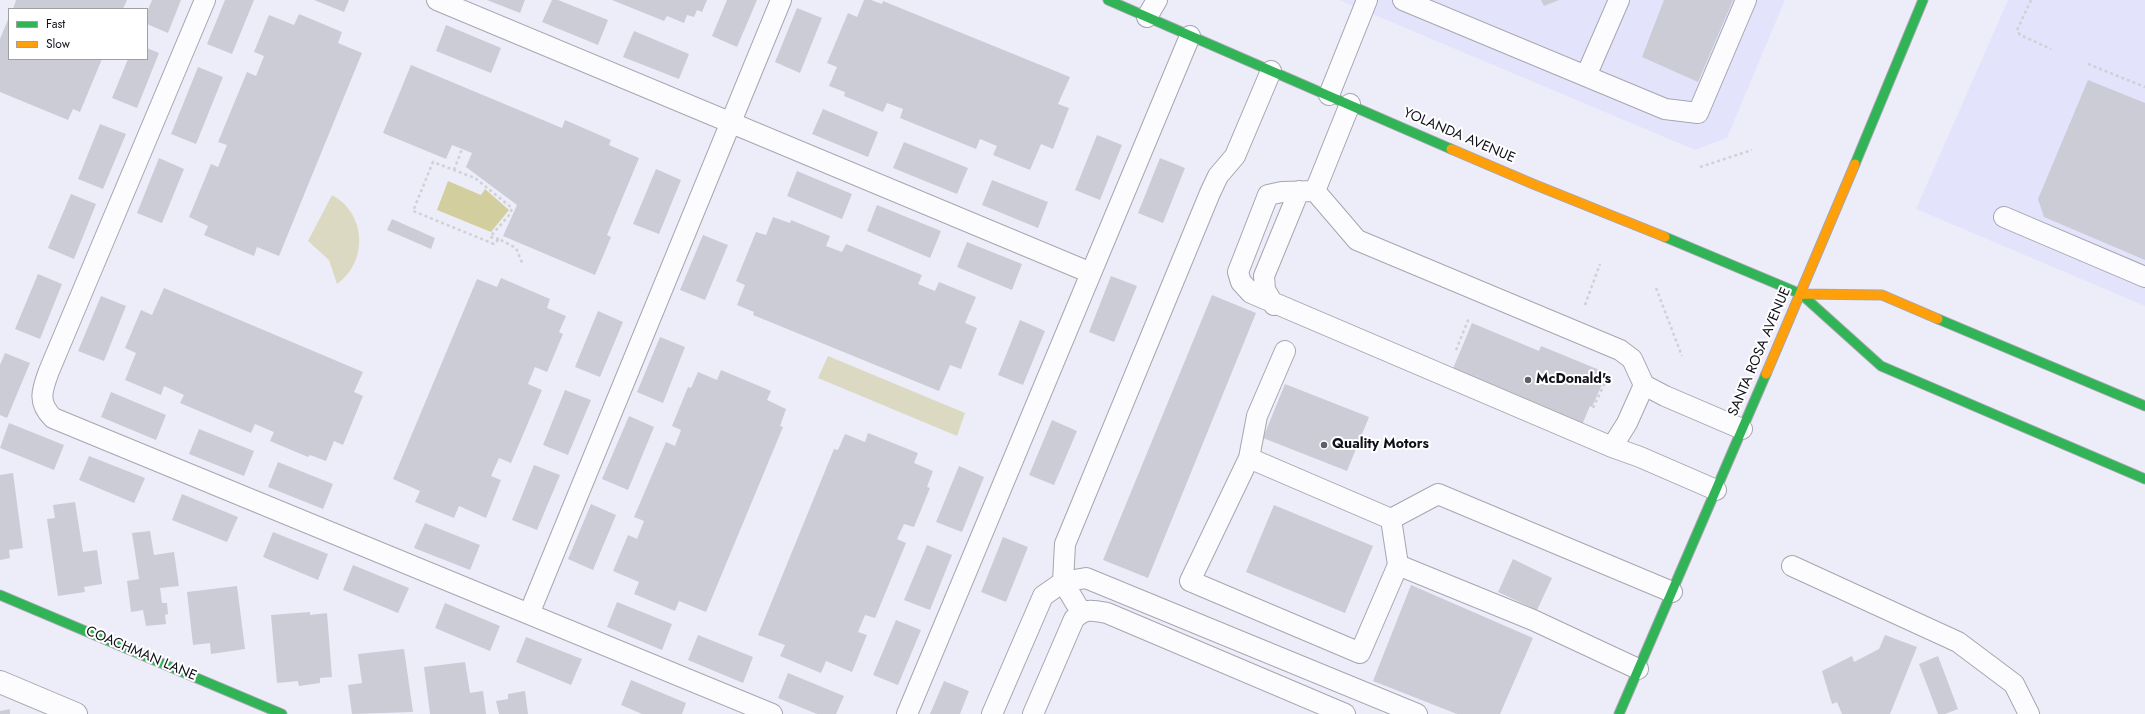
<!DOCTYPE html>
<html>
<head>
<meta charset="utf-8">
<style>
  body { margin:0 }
  #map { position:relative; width:2145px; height:714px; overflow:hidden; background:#ededfa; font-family:Jost,sans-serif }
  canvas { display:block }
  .legend { position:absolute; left:8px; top:8px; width:140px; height:52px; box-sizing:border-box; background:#fff; border:1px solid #a0a0a3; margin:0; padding:5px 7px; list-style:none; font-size:12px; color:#11111a }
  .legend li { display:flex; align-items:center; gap:8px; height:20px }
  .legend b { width:20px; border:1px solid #a0a0a3 }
</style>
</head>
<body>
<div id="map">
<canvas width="2145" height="714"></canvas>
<ul class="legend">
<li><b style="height:5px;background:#30b455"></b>Fast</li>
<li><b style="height:5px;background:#ff9f0a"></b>Slow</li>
</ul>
</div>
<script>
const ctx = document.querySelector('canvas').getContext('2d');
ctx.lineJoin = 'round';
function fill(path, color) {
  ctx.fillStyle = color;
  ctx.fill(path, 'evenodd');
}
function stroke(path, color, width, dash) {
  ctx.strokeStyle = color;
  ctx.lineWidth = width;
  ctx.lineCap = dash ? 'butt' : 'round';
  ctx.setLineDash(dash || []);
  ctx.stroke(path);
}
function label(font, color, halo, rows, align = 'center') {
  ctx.font = font + ' Jost,sans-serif';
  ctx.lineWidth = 4;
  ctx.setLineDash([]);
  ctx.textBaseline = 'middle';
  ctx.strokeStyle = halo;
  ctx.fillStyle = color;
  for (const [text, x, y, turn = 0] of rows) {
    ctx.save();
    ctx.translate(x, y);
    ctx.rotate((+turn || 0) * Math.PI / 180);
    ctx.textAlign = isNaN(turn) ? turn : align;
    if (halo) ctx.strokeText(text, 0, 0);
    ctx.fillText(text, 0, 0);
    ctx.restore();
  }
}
fill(new Path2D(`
  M 1339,0 L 1785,0 L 1727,138 L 1695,150 Z
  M 2008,0 L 2145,0 L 2145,306 L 1916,209 Z`), '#e3e3fc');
fill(new Path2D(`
  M 332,195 C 366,213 369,261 337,284 L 329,260 L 308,241 Z
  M 828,356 L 965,413 L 957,436 L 818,378 Z`), '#dcd9c3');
fill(new Path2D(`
  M 448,181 L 481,195 L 485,189 L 509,210 L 491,232 L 437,210 Z`), '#d3ce9e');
fill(new Path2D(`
  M 16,0 L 127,0 L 123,9 L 13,9 Z
  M 152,0 L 181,0 L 168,33 L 147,24 L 147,12 Z
  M 225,0 L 254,0 L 232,54 L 207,44 Z
  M 314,0 L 349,0 L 344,12 Z
  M 487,0 L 525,0 L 520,13 Z
  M 552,0 L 558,0 L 608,20 L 598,45 L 542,22 Z
  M 612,0 L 707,0 L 702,12 L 697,10 L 694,17 L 687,15 L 684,23 L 667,16 L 664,21 Z
  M 727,0 L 757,0 L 737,47 L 712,36 Z
  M 864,0 L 871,0 L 882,4 L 883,1 L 1070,77 L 1058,104 L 1069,108 L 1053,149 L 1041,144 L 1030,170 L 993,155 L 997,146 L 980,139 L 976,149 L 900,118 L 903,109 L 887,103 L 883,112 L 844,96 L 845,92 L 829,86 L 837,67 L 827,63 L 848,13 L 857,17 Z
  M 1541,0 L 1559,0 L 1544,6 Z
  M 1664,0 L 1733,0 L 1698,82 L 1642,57 Z
  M 797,8 L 822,18 L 800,73 L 775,62 Z
  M 299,14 L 342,32 L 338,43 L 362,53 L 279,256 L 257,247 L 254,256 L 204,235 L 208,226 L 189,217 L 211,164 L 218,167 L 227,145 L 218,142 L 247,72 L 256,76 L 264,56 L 254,52 L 269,15 L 294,25 Z
  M 9,17 L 9,59 L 102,59 L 80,112 L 73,109 L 68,120 L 0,92 L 0,39 Z
  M 446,25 L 501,48 L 491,73 L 436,51 Z
  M 634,31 L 689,54 L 679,79 L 623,57 Z
  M 147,48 L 159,53 L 137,108 L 112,98 L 128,59 L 147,59 Z
  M 411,65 L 562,128 L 565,120 L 611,140 L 609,145 L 639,158 L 607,235 L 611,237 L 595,275 L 503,236 L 517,205 L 466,167 L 472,153 L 452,145 L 446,159 L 383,133 Z
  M 198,67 L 223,77 L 196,144 L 171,134 Z
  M 2088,80 L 2145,103 L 2145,260 L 2044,217 L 2038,199 Z
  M 823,109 L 878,132 L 868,157 L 812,134 Z
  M 100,124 L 126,134 L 103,189 L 78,179 Z
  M 1097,135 L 1122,145 L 1100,200 L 1075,190 Z
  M 904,142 L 968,168 L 957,194 L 893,168 Z
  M 159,158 L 184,169 L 162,223 L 137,213 Z
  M 1160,158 L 1185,168 L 1163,223 L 1138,213 Z
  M 656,169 L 681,180 L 659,234 L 633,224 Z
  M 797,171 L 852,194 L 842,219 L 787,196 Z
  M 992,180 L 1048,202 L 1038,228 L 982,205 Z
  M 71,194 L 96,204 L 74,259 L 48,248 Z
  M 877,205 L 941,231 L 930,258 L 867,231 Z
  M 773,217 L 790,223 L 791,220 L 830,236 L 826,246 L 842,252 L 846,244 L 922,275 L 918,284 L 935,291 L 939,282 L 976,297 L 965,323 L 977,328 L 961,369 L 950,365 L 939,391 L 753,315 L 754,312 L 737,305 L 745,285 L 736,281 L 756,232 L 766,235 Z
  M 392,219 L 435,238 L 431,249 L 387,230 Z
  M 703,235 L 728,245 L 705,300 L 680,290 Z
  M 967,242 L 1022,264 L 1012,290 L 957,267 Z
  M 38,274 L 62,284 L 40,339 L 15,329 Z
  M 1111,276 L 1137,286 L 1114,342 L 1089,332 Z
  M 501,278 L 550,299 L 547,308 L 566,316 L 559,332 L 563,334 L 547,372 L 535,367 L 528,384 L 542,390 L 511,463 L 499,458 L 491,476 L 501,480 L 486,518 L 459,506 L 454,518 L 415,502 L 420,491 L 393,479 L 477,279 L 497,287 Z
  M 164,288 L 363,372 L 354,392 L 363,396 L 343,445 L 334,441 L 326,461 L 310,455 L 308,457 L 270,441 L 274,432 L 255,424 L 251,433 L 180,403 L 184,395 L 164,386 L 161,395 L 125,380 L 136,353 L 125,348 L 141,310 L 152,315 Z
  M 1212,295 L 1256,313 L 1148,578 L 1103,560 Z
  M 101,296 L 126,306 L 104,361 L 78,351 Z
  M 598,311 L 623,322 L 600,377 L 575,367 Z
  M 1020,320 L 1045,331 L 1023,385 L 998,375 Z
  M 1472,323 L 1539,351 L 1541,346 L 1607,373 L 1592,407 L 1590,406 L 1582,425 L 1452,371 Z
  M 660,337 L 685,347 L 663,403 L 637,392 Z
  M 5,353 L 30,363 L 7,418 L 0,415 L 0,365 Z
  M 721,370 L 771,391 L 767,400 L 786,409 L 780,426 L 783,427 L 706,612 L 679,601 L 675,611 L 634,594 L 639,582 L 613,571 L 628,535 L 637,539 L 644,521 L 634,517 L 666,442 L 675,446 L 681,430 L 672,426 L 688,387 L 691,388 L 698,372 L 717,380 Z
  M 1285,384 L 1369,417 L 1347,471 L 1263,438 Z
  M 565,390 L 591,400 L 568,455 L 543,445 Z
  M 111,392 L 166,415 L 156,440 L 101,417 Z
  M 629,416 L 654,427 L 628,490 L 602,479 Z
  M 1052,420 L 1077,431 L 1054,485 L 1029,475 Z
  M 9,423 L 64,445 L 54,470 L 0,448 Z
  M 199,429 L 254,451 L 244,476 L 189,454 Z
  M 868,433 L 918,453 L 914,463 L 933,471 L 927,487 L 930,488 L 914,527 L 904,524 L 897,539 L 906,543 L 875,618 L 865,615 L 858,632 L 867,635 L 852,672 L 826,661 L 821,673 L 780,656 L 785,645 L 758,635 L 834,449 L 838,450 L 845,434 L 865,442 Z
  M 89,456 L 145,478 L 134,503 L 79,480 Z
  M 278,462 L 333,484 L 323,509 L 268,487 Z
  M 534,465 L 560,475 L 537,530 L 512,520 Z
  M 959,466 L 984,477 L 962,532 L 936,522 Z
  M 13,473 L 23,548 L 9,550 L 10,558 L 0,560 L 0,475 Z
  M 182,494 L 238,517 L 227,542 L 172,520 Z
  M 75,502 L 83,552 L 97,550 L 102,584 L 84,587 L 85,592 L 58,596 L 47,519 L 55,518 L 53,505 Z
  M 591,504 L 616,515 L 593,570 L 568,559 Z
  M 1274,505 L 1373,546 L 1345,613 L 1246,572 Z
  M 425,523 L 480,545 L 470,570 L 414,548 Z
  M 150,531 L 154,555 L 174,552 L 179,586 L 160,588 L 162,603 L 167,603 L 168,614 L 165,615 L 166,624 L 146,626 L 143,610 L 131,612 L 127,581 L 139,579 L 132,533 Z
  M 273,532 L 328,554 L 318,580 L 263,557 Z
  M 1003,537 L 1028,547 L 1006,602 L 981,592 Z
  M 927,545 L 952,555 L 930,610 L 904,600 Z
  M 1513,559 L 1552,578 L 1537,610 L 1498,592 Z
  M 353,565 L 409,588 L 398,613 L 343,590 Z
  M 1411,585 L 1533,638 L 1500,714 L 1457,714 L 1373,681 Z
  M 237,586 L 245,649 L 211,654 L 210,643 L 193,645 L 187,592 Z
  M 617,602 L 672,624 L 662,650 L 607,627 Z
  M 445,603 L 500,626 L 490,651 L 435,628 Z
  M 310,612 L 310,615 L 327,613 L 332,677 L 320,678 L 320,683 L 299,686 L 298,681 L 277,683 L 271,615 Z
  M 896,620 L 921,630 L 898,685 L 873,675 Z
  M 698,635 L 753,657 L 743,683 L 688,660 Z
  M 1885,635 L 1917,647 L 1890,714 L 1842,714 L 1837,702 L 1832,704 L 1822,671 L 1852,656 L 1854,662 L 1879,649 Z
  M 526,637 L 582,659 L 571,685 L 516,662 Z
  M 404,649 L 413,712 L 352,714 L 348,685 L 362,683 L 358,654 Z
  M 1938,656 L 1958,709 L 1945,714 L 1938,714 L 1919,664 Z
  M 465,662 L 470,693 L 483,691 L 486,714 L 430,714 L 424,667 Z
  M 788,673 L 844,696 L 836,714 L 817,714 L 778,698 Z
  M 631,680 L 686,703 L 682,714 L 642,714 L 621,705 Z
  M 944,681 L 969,691 L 960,714 L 930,714 Z
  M 525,691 L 528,714 L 499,714 L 496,701 L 508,699 L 508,694 Z
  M 10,709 L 10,714 L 0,714 L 0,711 Z`), '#ccccd7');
const lane = new Path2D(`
  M 205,0 L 49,371 C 42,390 37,402 53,418 L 529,614 L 781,0
  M 437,0 L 1091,273
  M 1403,0 L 1665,109 L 1698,113 L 1746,0
  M 1147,17 L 1157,0
  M 1586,76 L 1619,0
  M 1329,95 L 1367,0
  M 1350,104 L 1315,191 L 1357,240 L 1620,350 L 1632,359 L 1644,385 L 1627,423 L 1612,447 L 1640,457 L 1716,490
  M 1315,191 L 1282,192 L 1268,195 L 1238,272 L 1241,282 L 1251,293 L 1612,447
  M 2004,217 L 2145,277
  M 1274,305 L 1265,290 L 1264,276 L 1299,191
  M 1644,385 L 1665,396 L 1742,429
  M 1249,458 L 1257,416 L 1285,351
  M 1391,519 L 1249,458 L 1190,581 L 1360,653 L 1398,565 L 1391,519 L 1438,494 L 1672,592
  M 1398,565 L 1533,620 L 1638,669
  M 1792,566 L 1958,642 L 2014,684 L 2029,714
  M 1081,612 L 1063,582 L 1065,544 L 1210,193 L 1218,176 L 1235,156 L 1271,71
  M 529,614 L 772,714
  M 907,714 L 1190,36
  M 992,714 L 1043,596 L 1063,582 L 1086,578 L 1417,714
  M 1033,714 L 1074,619 C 1085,608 1092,610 1107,613 L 1345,714`);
const street = new Path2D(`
  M 0,682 L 76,714`);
const fast = new Path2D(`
  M 1108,0 L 1451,149
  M 1855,164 L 1923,0
  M 1665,237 L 1801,294
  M 1801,294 L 1881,366 L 2145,479
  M 1938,319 L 2145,406
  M 0,595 L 282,714
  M 1619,714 L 1766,374`);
const slow = new Path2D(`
  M 1451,149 L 1533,184 L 1665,237
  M 1801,294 L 1882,295 L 1938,319
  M 1766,374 L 1855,164`);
stroke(lane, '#a6a6b0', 22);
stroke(street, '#a6a6b0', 24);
stroke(fast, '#a6a6b0', 11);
stroke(slow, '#a6a6b0', 11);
stroke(new Path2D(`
  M 2031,0 L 2017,30 L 2020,35 L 2051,49
  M 2088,64 L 2145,87
  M 1700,167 L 1752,150
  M 454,170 L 462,149
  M 499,239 L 490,237 L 510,214 L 512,208 L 475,178 L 433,162 L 413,211 L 494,244 L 499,239 L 516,248 L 523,265
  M 1656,288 L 1682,356
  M 1585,305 L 1600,264
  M 1456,350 L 1469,318
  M 1593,408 L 1608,376`), '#d0d0d5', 2.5, [3, 3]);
stroke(lane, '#fcfcfe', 20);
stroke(street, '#fcfcfe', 22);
stroke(fast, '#30b455', 9);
stroke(slow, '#ff9f0a', 9);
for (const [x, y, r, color] of [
  [1528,380,4,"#5e5e68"],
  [1324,445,4,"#5e5e68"]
]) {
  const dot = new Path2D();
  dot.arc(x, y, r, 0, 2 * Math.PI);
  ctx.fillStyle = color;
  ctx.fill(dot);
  stroke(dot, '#fff', 1.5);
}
label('14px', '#11111a', '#fff', [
  ["YOLANDA AVENUE",1459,136,23],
  ["SANTA ROSA AVENUE",1760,352,-67],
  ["COACHMAN LANE",141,654,23]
]);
label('bold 14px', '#11111a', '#fff', [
  ["McDonald's",1536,380],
  ["Quality Motors",1332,445]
], 'left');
</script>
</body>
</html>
